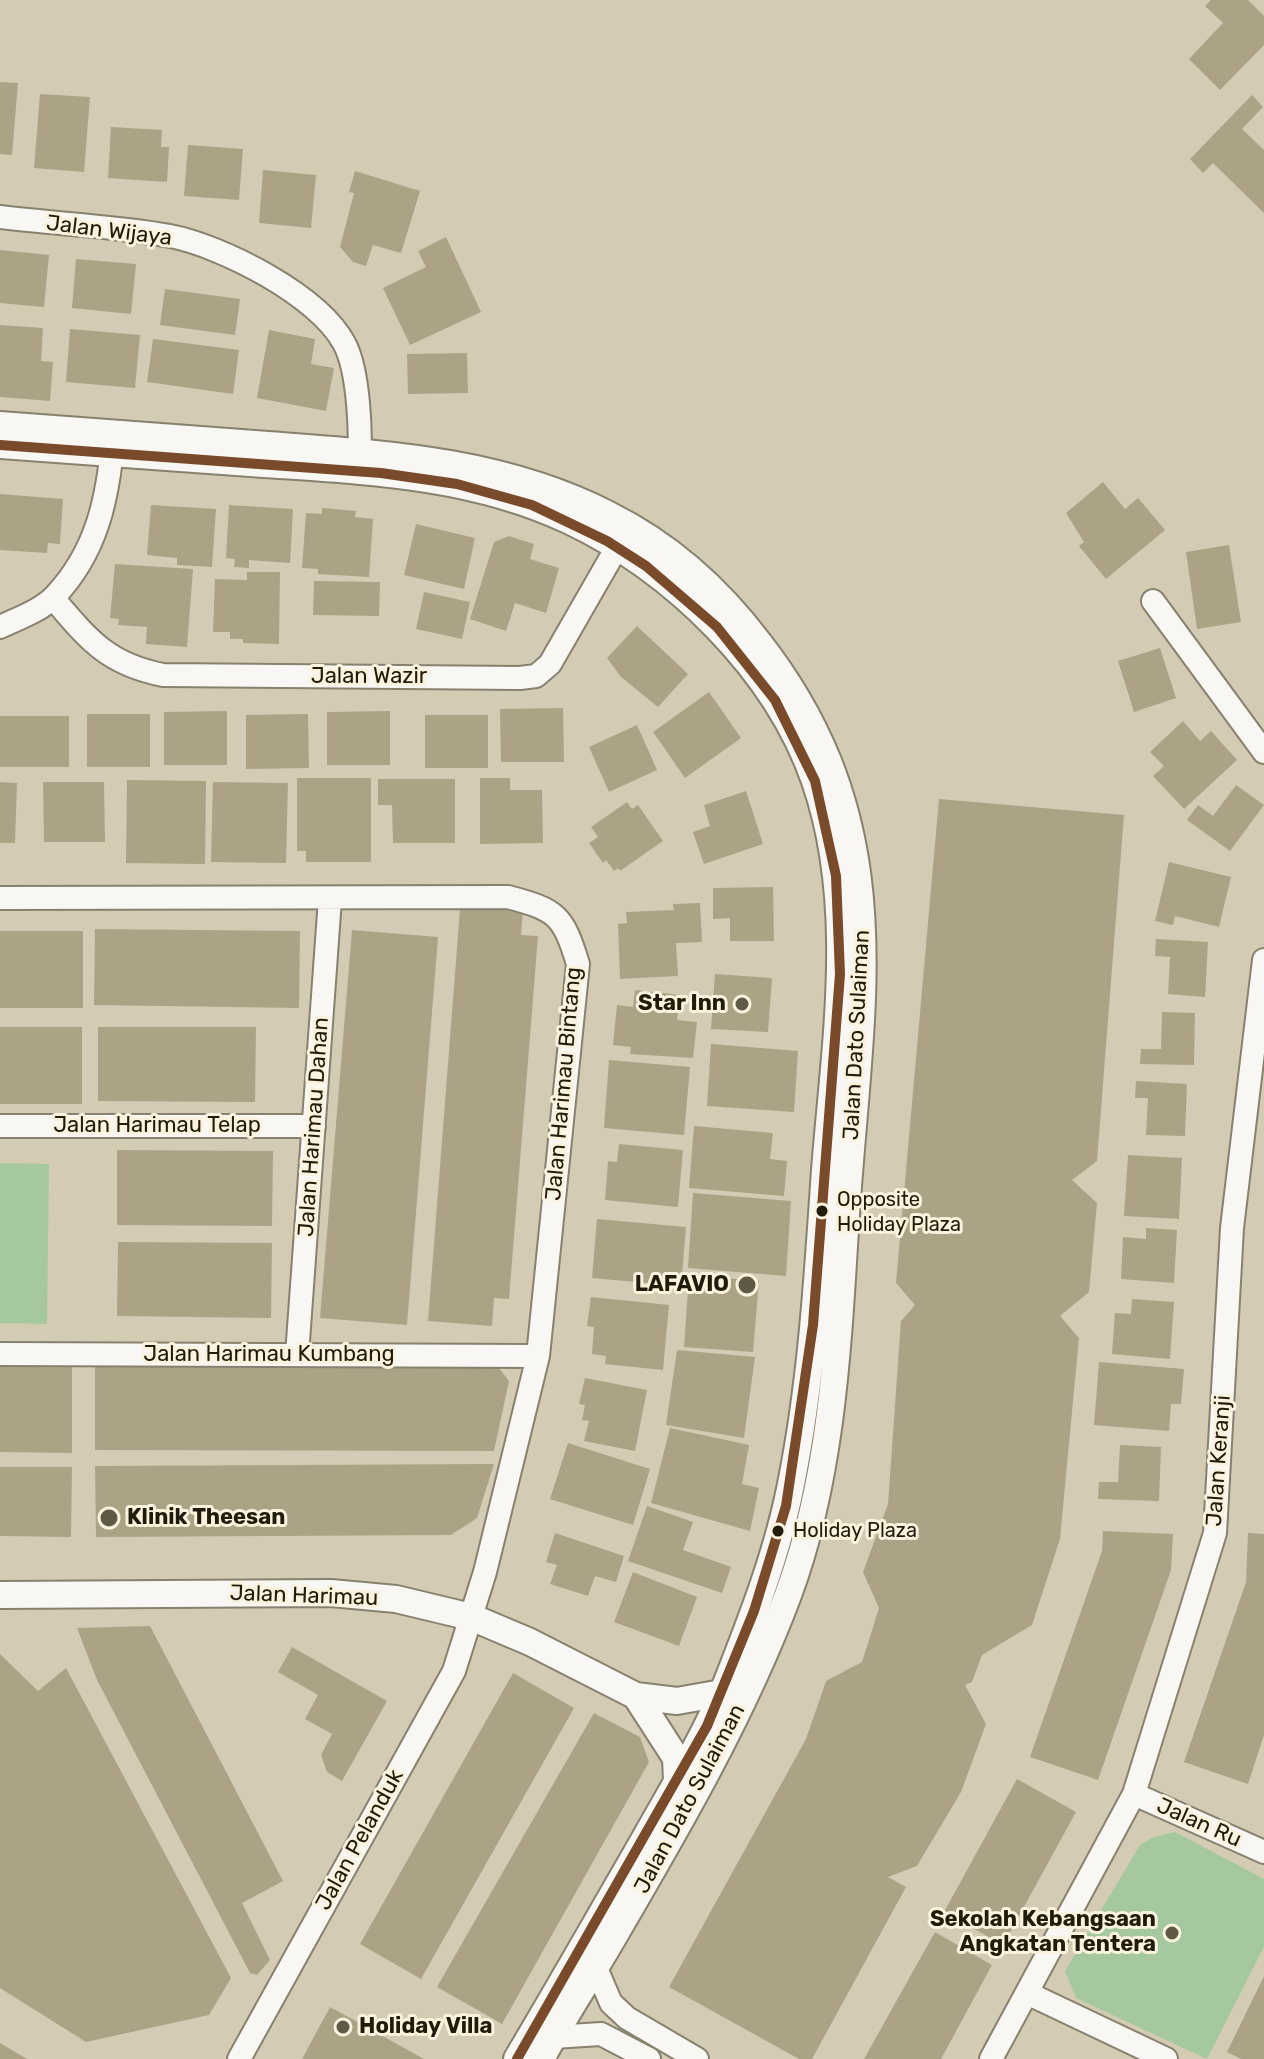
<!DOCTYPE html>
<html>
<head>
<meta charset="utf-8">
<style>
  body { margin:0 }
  canvas { display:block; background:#d3cbb3 }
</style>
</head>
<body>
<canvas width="1264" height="2059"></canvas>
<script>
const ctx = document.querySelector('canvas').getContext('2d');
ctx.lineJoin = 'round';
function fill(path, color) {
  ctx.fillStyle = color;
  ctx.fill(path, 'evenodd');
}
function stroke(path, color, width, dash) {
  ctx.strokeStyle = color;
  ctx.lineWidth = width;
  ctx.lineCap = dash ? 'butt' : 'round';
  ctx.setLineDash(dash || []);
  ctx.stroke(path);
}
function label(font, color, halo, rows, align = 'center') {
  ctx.font = font + ' Rubik,sans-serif';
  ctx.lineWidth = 6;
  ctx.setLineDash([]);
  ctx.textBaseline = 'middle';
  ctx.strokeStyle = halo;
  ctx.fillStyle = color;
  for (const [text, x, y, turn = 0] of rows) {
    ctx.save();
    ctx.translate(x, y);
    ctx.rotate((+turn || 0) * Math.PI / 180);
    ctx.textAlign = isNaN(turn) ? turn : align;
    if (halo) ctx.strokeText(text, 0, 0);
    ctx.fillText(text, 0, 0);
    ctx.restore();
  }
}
fill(new Path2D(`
  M 0,1163 L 49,1164 L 47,1324 L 0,1323 Z
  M 1175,1832 L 1264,1879 L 1264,1947 L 1207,2059 L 1076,1998 L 1065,1971 L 1140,1845 L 1154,1837 Z`), '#a6c8a1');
fill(new Path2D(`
  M 1211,0 L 1248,0 L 1264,16 L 1264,45 L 1220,90 L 1189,59 L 1223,23 L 1205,6 Z
  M 0,82 L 18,83 L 12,155 L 0,154 Z
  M 40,94 L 90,97 L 84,172 L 34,168 Z
  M 1252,95 L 1263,107 L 1242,129 L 1264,150 L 1264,213 L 1213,163 L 1203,173 L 1190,159 Z
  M 111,127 L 162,130 L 161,147 L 169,147 L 167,182 L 108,178 Z
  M 188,145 L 243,149 L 239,200 L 184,196 Z
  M 263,170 L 316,175 L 311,228 L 259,223 Z
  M 355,171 L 420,191 L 401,253 L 373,245 L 366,266 L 353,262 L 340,247 L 354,193 L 349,192 Z
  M 446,237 L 481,312 L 410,345 L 383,288 L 426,267 L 418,251 Z
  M 0,250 L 49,255 L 44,307 L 0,303 Z
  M 76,259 L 136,264 L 131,314 L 72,308 Z
  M 165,289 L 240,299 L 235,335 L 160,325 Z
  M 0,325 L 43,328 L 41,361 L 53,362 L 50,401 L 0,397 Z
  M 70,329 L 140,335 L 135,388 L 66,382 Z
  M 269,330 L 315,339 L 311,364 L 334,368 L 326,411 L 257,398 Z
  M 153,339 L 239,350 L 233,394 L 147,382 Z
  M 467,353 L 468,393 L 408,394 L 407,354 Z
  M 1103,482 L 1125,509 L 1138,498 L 1165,530 L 1106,579 L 1079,546 L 1084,542 L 1066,513 Z
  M 0,494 L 63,499 L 60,544 L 48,543 L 47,553 L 0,550 Z
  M 151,505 L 216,509 L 212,567 L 177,565 L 177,558 L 147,555 Z
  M 229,505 L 293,509 L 290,563 L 249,560 L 249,568 L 234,567 L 235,559 L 226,558 Z
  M 322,508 L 356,511 L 355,517 L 373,519 L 369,577 L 318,574 L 318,569 L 302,568 L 306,513 L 322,514 Z
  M 416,524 L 475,538 L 464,589 L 404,575 Z
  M 509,536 L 534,544 L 530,559 L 559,568 L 546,613 L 515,603 L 506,631 L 470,619 L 494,542 Z
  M 1229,545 L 1241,622 L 1197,629 L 1186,552 Z
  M 115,564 L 193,569 L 187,647 L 146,644 L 147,627 L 118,625 L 119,619 L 110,618 Z
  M 247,572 L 280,572 L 279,644 L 243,643 L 243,639 L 230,639 L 230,632 L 213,632 L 215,579 L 247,580 Z
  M 314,581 L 380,582 L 379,616 L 313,615 Z
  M 424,592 L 470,602 L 462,639 L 416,629 Z
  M 637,626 L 688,674 L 658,707 L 621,677 L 607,658 Z
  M 1160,648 L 1176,698 L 1134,712 L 1118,661 Z
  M 709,692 L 741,738 L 685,778 L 653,732 Z
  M 563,708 L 564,762 L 501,762 L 500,709 Z
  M 227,711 L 227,765 L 164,765 L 164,712 Z
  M 390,711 L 390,765 L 327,765 L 327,712 Z
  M 87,714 L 150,714 L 150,767 L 87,767 Z
  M 308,714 L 309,768 L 246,769 L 246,715 Z
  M 425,715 L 488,715 L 488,768 L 425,768 Z
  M 0,716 L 69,716 L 69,767 L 0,767 Z
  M 1183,721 L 1200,741 L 1211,731 L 1237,760 L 1184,809 L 1153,776 L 1164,766 L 1150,752 Z
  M 637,725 L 657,770 L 609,792 L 589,747 Z
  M 297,778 L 371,778 L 371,862 L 306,862 L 306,851 L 297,851 Z
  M 480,778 L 510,778 L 510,790 L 542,790 L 543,843 L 480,844 Z
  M 378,779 L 455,779 L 455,843 L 393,843 L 392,805 L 378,805 Z
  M 127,780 L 206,781 L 205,864 L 126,863 Z
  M 0,782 L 17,783 L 15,843 L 0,843 Z
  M 43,782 L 104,782 L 105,842 L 44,842 Z
  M 213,782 L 288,783 L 286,863 L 211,862 Z
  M 1236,785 L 1264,805 L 1230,851 L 1187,820 L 1198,805 L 1213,816 Z
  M 746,791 L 763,844 L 704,864 L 693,832 L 710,826 L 704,805 Z
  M 939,799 L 1124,815 L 1097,1161 L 1072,1180 L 1097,1203 L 1089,1292 L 1060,1316 L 1079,1338 L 1060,1539 L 1032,1625 L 982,1655 L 972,1682 L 965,1685 L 986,1724 L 961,1792 L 917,1866 L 888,1877 L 906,1887 L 812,2059 L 799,2059 L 669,1987 L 806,1739 L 826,1681 L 862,1662 L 879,1608 L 863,1572 L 888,1504 L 901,1321 L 915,1305 L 896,1283 Z
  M 627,802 L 632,809 L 638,805 L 663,841 L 620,871 L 618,868 L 614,871 L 606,860 L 603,863 L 589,843 L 598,837 L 591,827 Z
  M 1169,862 L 1231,877 L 1219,927 L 1175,916 L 1173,925 L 1155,921 Z
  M 773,887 L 774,941 L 730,941 L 730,918 L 713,919 L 713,888 Z
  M 700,903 L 702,942 L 676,943 L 678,976 L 620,979 L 618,924 L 627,923 L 626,912 L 674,910 L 673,904 Z
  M 460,909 L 523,909 L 521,935 L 538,936 L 509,1299 L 494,1298 L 492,1326 L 428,1321 Z
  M 95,929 L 300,931 L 299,1008 L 94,1005 Z
  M 352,930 L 438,937 L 407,1325 L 320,1318 Z
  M 0,931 L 83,931 L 83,1008 L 0,1008 Z
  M 1156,939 L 1208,942 L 1205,997 L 1168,994 L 1170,957 L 1155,956 Z
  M 715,974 L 772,978 L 768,1032 L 711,1029 Z
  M 635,990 L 680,995 L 677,1020 L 697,1022 L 693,1058 L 630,1054 L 631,1047 L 613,1045 L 617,1005 L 633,1007 Z
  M 1162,1012 L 1195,1013 L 1194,1065 L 1140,1064 L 1141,1049 L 1161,1049 Z
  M 0,1027 L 82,1027 L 82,1104 L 0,1104 Z
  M 98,1027 L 256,1027 L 255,1102 L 98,1101 Z
  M 711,1044 L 798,1051 L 794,1112 L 707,1106 Z
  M 609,1060 L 690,1067 L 684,1135 L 604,1128 Z
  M 1136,1081 L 1187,1084 L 1185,1136 L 1146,1135 L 1148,1098 L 1135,1098 Z
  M 694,1126 L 773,1133 L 770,1159 L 787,1161 L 784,1196 L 689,1188 Z
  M 619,1144 L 683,1150 L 678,1207 L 605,1200 L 608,1161 L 617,1162 Z
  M 117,1150 L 273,1151 L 272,1226 L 117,1225 Z
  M 1128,1155 L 1182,1158 L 1179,1219 L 1124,1216 Z
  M 693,1193 L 791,1201 L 786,1276 L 688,1268 Z
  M 597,1219 L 686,1227 L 681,1286 L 592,1278 Z
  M 1146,1228 L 1177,1230 L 1174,1283 L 1121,1279 L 1123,1237 L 1146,1239 Z
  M 118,1242 L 272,1243 L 271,1318 L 117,1316 Z
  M 689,1275 L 759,1281 L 753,1352 L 684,1347 Z
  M 591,1297 L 669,1305 L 663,1370 L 605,1364 L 606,1356 L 592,1354 L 594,1327 L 587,1326 Z
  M 1132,1299 L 1174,1302 L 1170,1359 L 1112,1354 L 1115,1313 L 1131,1314 Z
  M 677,1350 L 755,1357 L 744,1438 L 666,1425 Z
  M 1099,1362 L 1184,1369 L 1181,1404 L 1171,1404 L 1169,1431 L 1094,1425 Z
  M 0,1363 L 72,1363 L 72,1453 L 0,1452 Z
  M 95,1363 L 495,1363 L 509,1381 L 494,1451 L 95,1450 Z
  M 585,1378 L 647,1390 L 635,1451 L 584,1441 L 589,1421 L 582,1420 L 585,1405 L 579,1404 Z
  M 670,1428 L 749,1445 L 742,1484 L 759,1488 L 750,1531 L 651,1503 Z
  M 568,1443 L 650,1469 L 633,1525 L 550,1499 Z
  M 1120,1445 L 1161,1447 L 1159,1501 L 1098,1499 L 1099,1482 L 1118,1482 Z
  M 494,1464 L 477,1518 L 451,1535 L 96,1537 L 95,1466 Z
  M 0,1467 L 72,1467 L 71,1537 L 0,1536 Z
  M 647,1506 L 693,1522 L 683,1550 L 731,1567 L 722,1593 L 628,1561 Z
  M 1103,1531 L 1173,1534 L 1171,1570 L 1098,1780 L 1030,1757 L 1102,1551 Z
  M 555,1533 L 624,1556 L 616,1582 L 595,1576 L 588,1596 L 550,1584 L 557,1565 L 546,1562 Z
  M 1248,1533 L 1264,1534 L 1264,1735 L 1248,1784 L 1184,1762 L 1246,1582 Z
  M 633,1572 L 697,1597 L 679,1646 L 614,1622 Z
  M 150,1626 L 283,1881 L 242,1903 L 270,1960 L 257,1975 L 250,1973 L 97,1680 L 77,1628 Z
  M 292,1647 L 387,1701 L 342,1781 L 327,1772 L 321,1755 L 332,1734 L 305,1719 L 318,1695 L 278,1672 Z
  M 0,1654 L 38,1691 L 66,1668 L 231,1978 L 209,2015 L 86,2042 L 0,1988 Z
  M 513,1673 L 574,1708 L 421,1979 L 360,1944 Z
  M 594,1713 L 640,1737 L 649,1762 L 502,2024 L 437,1987 Z
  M 1017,1779 L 1076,1812 L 1003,1945 L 944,1912 Z
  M 935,1932 L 992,1965 L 941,2059 L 864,2059 Z
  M 1264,1976 L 1264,2059 L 1241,2059 L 1227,2052 Z
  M 330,2007 L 354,2020 L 424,2059 L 302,2059 Z
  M 0,2043 L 5,2046 L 27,2059 L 0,2059 Z`), '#aca387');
const minor = new Path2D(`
  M 0,217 C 56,224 114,226 170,236 C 222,246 318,295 344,343 C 359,370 362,438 358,469
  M 53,598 C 88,639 107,664 163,675 L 520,678 L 536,676 L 550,664 L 624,535
  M 1153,601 L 1264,752
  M 0,627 C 17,619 40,611 54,597 C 97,552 108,498 113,439
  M 0,898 L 508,897 C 557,910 563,915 578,964 L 538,1356 L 485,1572 L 454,1671 L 239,2059
  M 0,1126 L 314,1126
  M 0,1354 L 538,1356
  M 297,1355 L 330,899
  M 1134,1794 L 1264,1852
  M 596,1968 L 611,2003 L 627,2018 L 697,2059
  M 1027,1993 L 1166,2059
  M 553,2037 L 601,2034 L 649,2059
  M 991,2059 L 1134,1794 L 1215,1533 L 1232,1228 L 1264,960`);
const tertiary = new Path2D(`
  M 0,425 C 89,432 179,438 268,445 C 386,454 502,460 609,515 C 669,545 719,590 759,643 C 902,827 860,1000 846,1214 C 838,1341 833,1474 788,1595 C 741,1720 674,1833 607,1948 C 585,1985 561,2021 541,2059
  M 0,445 C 88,451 176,458 264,464 C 368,471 472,475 568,520 C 674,570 776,669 815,781 C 858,905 835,1042 825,1170 C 818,1272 812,1378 792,1479 C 779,1550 751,1621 725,1687 C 703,1740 672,1790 644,1840 C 602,1913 560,1987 517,2059
  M 0,1595 L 331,1593 L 396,1599 L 471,1617 L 530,1642 L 636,1696 L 677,1701 L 722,1693
  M 636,1696 L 676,1758 L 677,1781`);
stroke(minor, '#87816e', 26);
stroke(tertiary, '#87816e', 30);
stroke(minor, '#f8f7f4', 22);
stroke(tertiary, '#f8f7f4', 26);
stroke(new Path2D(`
  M 0,445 L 381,473 L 457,484 L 532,505 L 607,541 L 646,566 L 717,627 L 775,700 L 815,781 L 836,876 L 840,974 L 813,1325 L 786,1506 L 754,1611 L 707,1726 L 517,2059`), '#7a4b2a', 10);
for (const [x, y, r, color] of [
  [742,1004,8,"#5f5946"],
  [822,1211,7,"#211b0b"],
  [747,1285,10,"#5f5946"],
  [109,1518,10,"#5f5946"],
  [778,1531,7,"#211b0b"],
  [1172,1933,8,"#5f5946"],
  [343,2027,8,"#5f5946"]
]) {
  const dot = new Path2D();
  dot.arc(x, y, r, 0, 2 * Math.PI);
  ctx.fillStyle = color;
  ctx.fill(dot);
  stroke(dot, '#faf2dd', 3);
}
label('20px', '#211b0b', '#faf2dd', [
  ["Opposite",837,1200],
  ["Holiday Plaza",837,1225],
  ["Holiday Plaza",793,1531]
], 'left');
label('22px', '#211b0b', '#faf2dd', [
  ["Jalan Wijaya",109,231,7],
  ["Jalan Wazir",369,677],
  ["Jalan Dato Sulaiman",857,1035,-87],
  ["Jalan Harimau Bintang",564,1084,-85],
  ["Jalan Harimau Telap",157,1126],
  ["Jalan Harimau Dahan",314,1127,-86],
  ["Jalan Harimau Kumbang",269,1355],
  ["Jalan Keranji",1219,1461,-86],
  ["Jalan Harimau",304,1596,2],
  ["Jalan Dato Sulaiman",690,1799,-62],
  ["Jalan Ru",1199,1823,24],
  ["Jalan Pelanduk",360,1840,-61]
]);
label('bold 22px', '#211b0b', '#faf2dd', [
  ["Star Inn",726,1004],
  ["LAFAVIO",729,1285],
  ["Klinik Theesan",127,1518,"left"],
  ["Sekolah Kebangsaan",1156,1920],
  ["Angkatan Tentera",1156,1945],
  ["Holiday Villa",359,2027,"left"]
], 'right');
</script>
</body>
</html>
